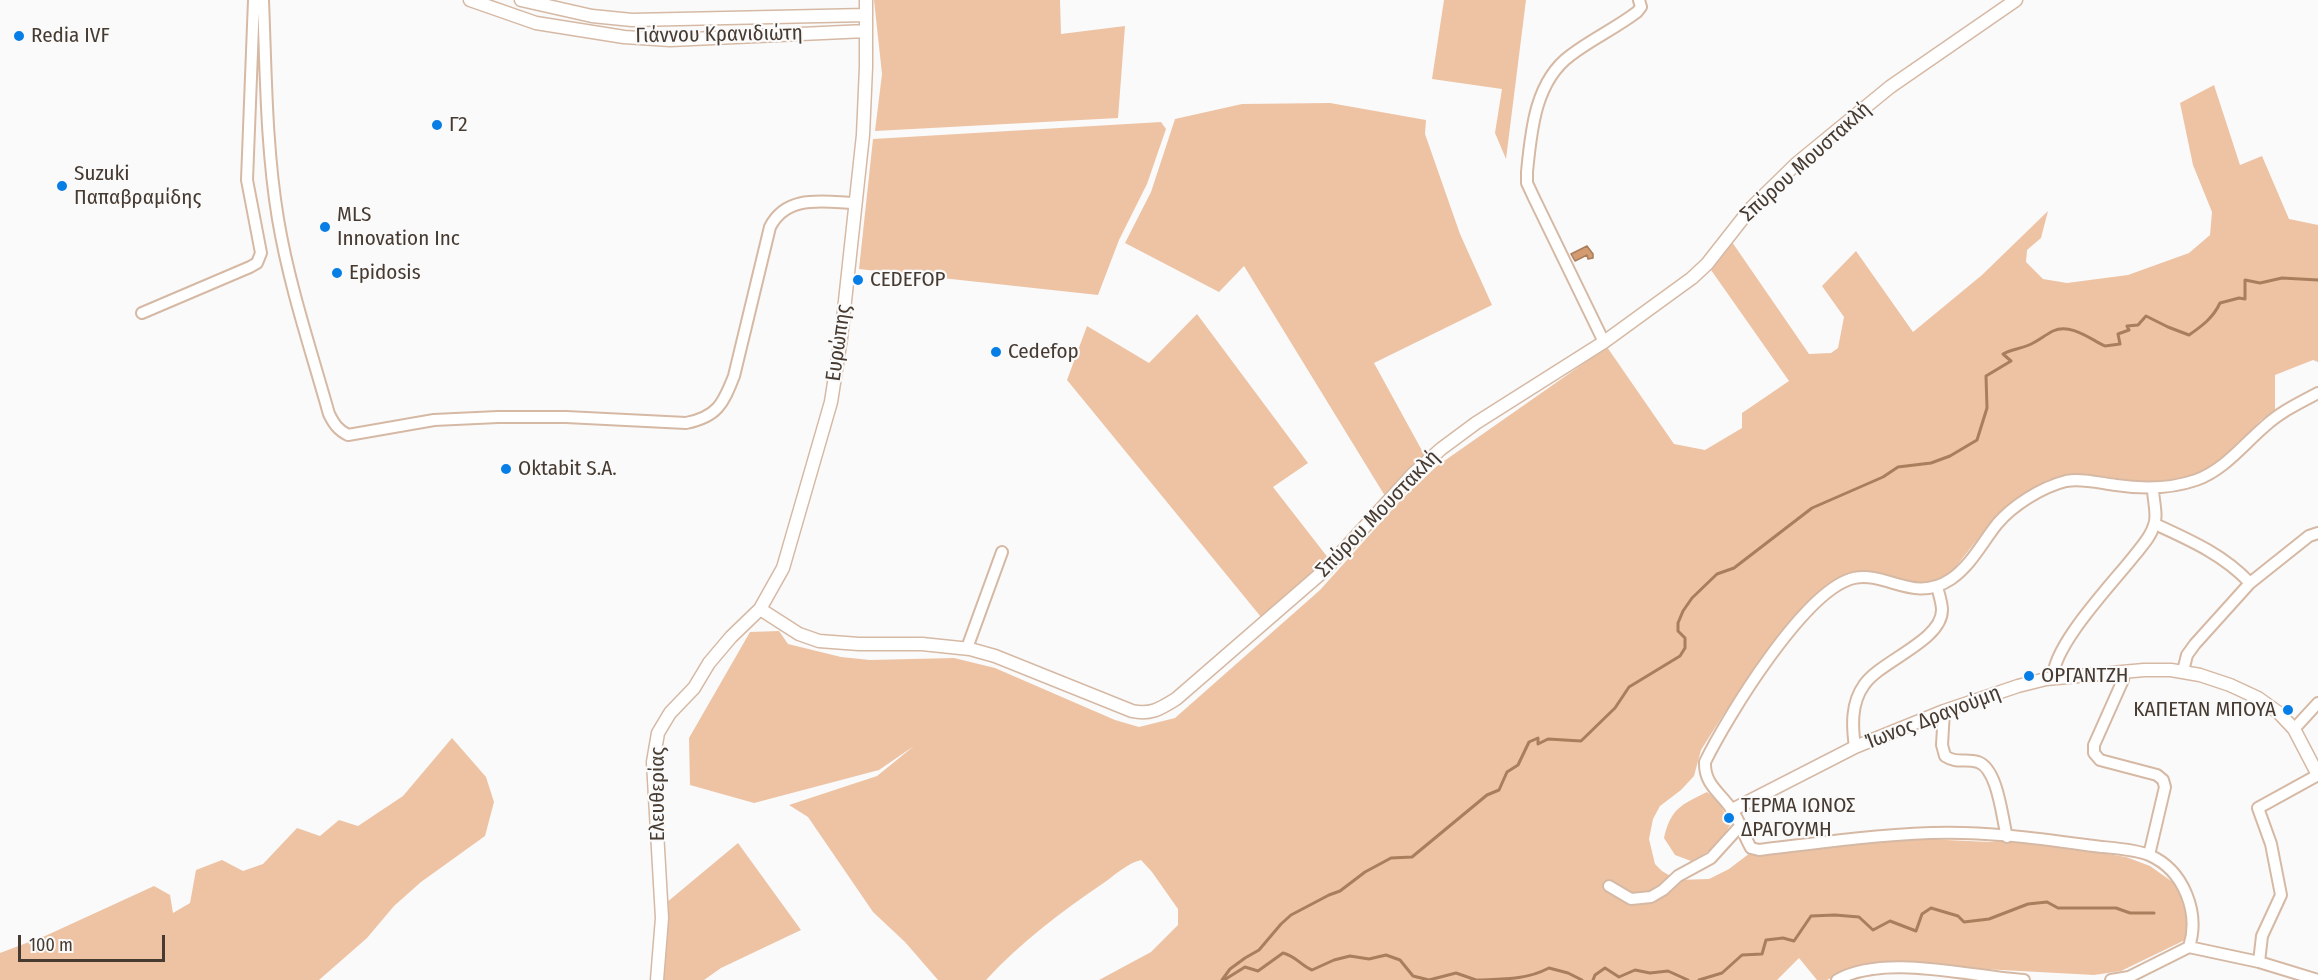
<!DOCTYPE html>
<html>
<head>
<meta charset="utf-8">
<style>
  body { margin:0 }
  #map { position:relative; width:2318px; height:980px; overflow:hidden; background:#fafafa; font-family:"Fira Sans Condensed",sans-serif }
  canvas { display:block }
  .scale { position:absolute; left:18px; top:935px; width:147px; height:27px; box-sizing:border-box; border:3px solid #463a31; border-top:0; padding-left:8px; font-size:18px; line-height:21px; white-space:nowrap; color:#463a31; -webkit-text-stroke:4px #fafafa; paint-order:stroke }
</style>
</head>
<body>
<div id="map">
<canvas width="2318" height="980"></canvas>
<div class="scale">100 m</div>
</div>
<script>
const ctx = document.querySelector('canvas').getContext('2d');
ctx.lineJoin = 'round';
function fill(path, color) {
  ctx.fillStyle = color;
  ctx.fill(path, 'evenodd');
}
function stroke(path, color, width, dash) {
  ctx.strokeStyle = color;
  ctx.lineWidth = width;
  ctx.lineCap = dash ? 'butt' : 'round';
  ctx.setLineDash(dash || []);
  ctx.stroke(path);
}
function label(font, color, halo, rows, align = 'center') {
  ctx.font = font + ' "Fira Sans Condensed",sans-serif';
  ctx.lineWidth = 4.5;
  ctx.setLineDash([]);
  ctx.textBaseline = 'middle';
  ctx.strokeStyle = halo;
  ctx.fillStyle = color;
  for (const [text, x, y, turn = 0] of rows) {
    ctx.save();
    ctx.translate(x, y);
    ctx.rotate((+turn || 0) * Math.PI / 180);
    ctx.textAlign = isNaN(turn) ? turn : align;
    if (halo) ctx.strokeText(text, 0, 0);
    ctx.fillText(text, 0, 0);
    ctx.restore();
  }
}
fill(new Path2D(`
  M 874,0 L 1060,0 L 1061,34 L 1125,26 L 1118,118 L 875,131 L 882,74 Z
  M 1444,0 L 1526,0 L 1506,159 L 1495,133 L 1502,89 L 1432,79 Z
  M 2214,85 L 2240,165 L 2262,156 L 2289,219 L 2318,225 L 2318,362 L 2313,360 L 2275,375 L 2275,410 L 2261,420 L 2230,453 L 2198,474 L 2146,485 L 2084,474 L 2047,480 L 2018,499 L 1994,518 L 1951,573 L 1931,582 L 1912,583 L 1874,573 L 1856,571 L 1841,576 L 1826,585 L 1811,598 L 1784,630 L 1725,712 L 1701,750 L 1694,776 L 1681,790 L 1660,806 L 1653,819 L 1649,839 L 1655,864 L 1662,871 L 1677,880 L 1709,879 L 1729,869 L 1754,850 L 1902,838 L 1990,842 L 2013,839 L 2126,857 L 2150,866 L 2174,883 L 2184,896 L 2188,912 L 2185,940 L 2121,971 L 2094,975 L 1872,963 L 1849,968 L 1827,980 L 1817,980 L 1799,958 L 1777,980 L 1099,980 L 1151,952 L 1178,925 L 1178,909 L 1152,872 L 1141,860 C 1128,863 1116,874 1105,882 C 1062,911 1021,942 986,980 L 938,980 L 905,942 L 873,912 L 808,817 L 789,805 L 877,776 L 914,746 L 879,770 L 754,803 L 690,785 L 689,738 L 750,632 L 779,631 L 788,644 L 841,657 L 870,660 L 954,658 L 995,668 L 1115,720 L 1139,727 L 1175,718 L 1320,590 L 1400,501 L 1437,466 L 1607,347 L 1674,444 L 1705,450 L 1742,428 L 1742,413 L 1789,381 L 1711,270 L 1732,242 L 1809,354 L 1831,353 L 1838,348 L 1844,317 L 1822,286 L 1856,251 L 1913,332 L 1982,275 L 2048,211 L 2041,238 L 2027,250 L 2026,262 L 2043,279 L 2067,283 L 2128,275 L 2189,253 L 2210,235 L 2212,212 L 2193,165 L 2180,103 Z
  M 1330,103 L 1426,120 L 1425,134 L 1460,234 L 1492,305 L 1374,363 L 1425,456 L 1385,496 L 1244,266 L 1219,292 L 1125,243 L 1151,192 L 1175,119 L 1242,104 Z
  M 1161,122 L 1166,129 L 1147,184 L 1119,240 L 1098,295 L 859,269 L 873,139 Z
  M 1197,314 L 1308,463 L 1273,487 L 1329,559 L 1261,617 L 1067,380 L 1087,326 L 1149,363 Z
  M 452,738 L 486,777 L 494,802 L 485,836 L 421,882 L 394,906 L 367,938 L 319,980 L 0,980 L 0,953 L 45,936 L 154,886 L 170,895 L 173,913 L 190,903 L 196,870 L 222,860 L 243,871 L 263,864 L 297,828 L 320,836 L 339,820 L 358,826 L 403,796 Z
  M 1707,792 L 1719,801 L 1730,825 C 1719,845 1711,851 1691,861 L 1675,855 L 1664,838 C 1671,808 1681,805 1707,792 Z
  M 738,843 L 801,930 L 721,968 L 704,980 L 660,980 L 666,903 Z`), '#edc3a4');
const water = new Path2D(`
  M 1587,246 L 1593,254 L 1593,258 L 1588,259 L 1587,255 L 1575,261 L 1571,254 Z`);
fill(water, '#d49b70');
stroke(water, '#a97e5d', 1.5);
stroke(new Path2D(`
  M 1222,980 L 1230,969 L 1245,958 L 1259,950 L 1281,924 L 1291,915 L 1329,895 L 1340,891 L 1365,872 L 1391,858 L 1412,857 L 1487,795 L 1499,790 L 1507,772 L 1518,765 L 1529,742 L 1538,738 L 1538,744 L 1548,739 L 1581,741 L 1615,708 L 1629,687 L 1680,656 L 1685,648 L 1685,638 L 1678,631 L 1678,623 L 1683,611 L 1692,598 L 1717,574 L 1734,568 L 1812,508 L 1883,477 L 1898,467 L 1931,463 L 1950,456 L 1977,440 L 1987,408 L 1986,376 L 2011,361 L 2003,354 C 2012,349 2020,349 2029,345 C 2038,341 2045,335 2053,331 C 2071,323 2090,339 2105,346 L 2120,344 L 2118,334 L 2129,330 L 2127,326 L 2138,325 L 2146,316 L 2168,327 L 2189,335 C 2202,326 2213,318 2220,303 L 2239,298 L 2245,299 L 2245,280 L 2260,283 L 2282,278 L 2318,280
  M 1224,980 L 1245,967 L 1258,971 L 1283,953 C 1296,956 1300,965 1312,970 L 1334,960 L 1350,956 L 1369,959 L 1386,955 L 1400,960 L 1413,976 L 1429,980 L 1456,973 L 1476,980
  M 1478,980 C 1503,979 1526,980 1549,968 L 1568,973 L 1582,980
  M 1593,980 L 1595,975 L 1605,968 L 1619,977 L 1635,970 L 1650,973 L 1668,971 L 1688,980
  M 1699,980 L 1722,973 L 1742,955 L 1762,954 L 1766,940 L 1783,938 L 1794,941 L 1811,916 L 1835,915 L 1859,917 L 1873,930 L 1890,921 L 1916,931 L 1922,914 L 1931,908 L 1958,916 L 1964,922 L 1989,919 L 2028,904 L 2047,902 L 2058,908 L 2116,908 L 2130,913 L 2154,913`), '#a97e5d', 3);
const minor = new Path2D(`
  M 263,0 C 266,73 266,147 278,219 C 289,285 311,350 329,414 C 334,424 338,430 348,435 L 434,420 L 498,417 L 566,417 L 686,423 C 717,417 723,404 734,376 L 770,227 C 787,194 823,202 854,203
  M 142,313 L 250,267 L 257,263 L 261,253 L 247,180 L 254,0
  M 1604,342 L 1534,198 L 1527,183 L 1527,172 C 1531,131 1535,81 1571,55 C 1592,39 1616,28 1637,12 L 1641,7 L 1639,0
  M 2155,524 C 2190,540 2224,555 2250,583
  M 967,648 L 1002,552
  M 2183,671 L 2187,655 L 2195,644 L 2250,583 L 2309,536 L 2318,533
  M 2124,672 L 2123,680 L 2094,745 L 2094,753 L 2100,760 L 2157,775 L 2163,780 L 2165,787 L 2149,855
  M 2053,678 C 2053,645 2112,584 2134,556 C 2141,547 2151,537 2154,525 C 2158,516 2153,499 2153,489
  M 1944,711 L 1942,745 L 1945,756 C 1957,764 1965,758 1978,762 C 1998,769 2002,818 2007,837
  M 2294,729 L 2318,703
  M 1855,747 C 1852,726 1851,703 1864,685 C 1880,661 1942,641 1942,610 C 1942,603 1939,594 1937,587
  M 1609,886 L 1631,899 L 1651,897 L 1663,890 L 1678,876 L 1711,858 L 1740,826
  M 2189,947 C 2200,913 2184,870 2149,855 C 2132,848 2104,848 2086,845 C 2035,838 1983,831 1931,833 C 1874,835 1816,843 1759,850 L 1751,848 C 1744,836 1740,821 1732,810 C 1721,793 1704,785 1705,762 C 1727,717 1805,589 1854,578 C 1887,571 1914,604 1951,579 C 1971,565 1982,543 1997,524 C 2013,505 2042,487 2066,481 C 2082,478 2100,483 2116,485 C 2143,489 2170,489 2196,480 C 2224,470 2243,445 2264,427 C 2280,412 2299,403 2318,393
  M 2259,962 L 2262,936 L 2281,895 L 2271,844 L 2258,808 L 2318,775
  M 1837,980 C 1885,953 1971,977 2024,980
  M 2111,980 L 2129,977 L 2189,947 L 2259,962 L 2318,980`);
const tertiary = new Path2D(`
  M 470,0 L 536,23 L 624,37 L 670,40 L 866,31
  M 521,0 L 592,16 L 632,20 L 866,15
  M 760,609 L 799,634 L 819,641 L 859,644 L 922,644 L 970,649 L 995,656 L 1132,711 C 1151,715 1160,709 1176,699 L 1326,569 L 1413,474 L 1441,449 L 1476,423 L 1604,342 L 1692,278 L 1707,264 L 1751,208 L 1796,164 L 1890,87 L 2016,0
  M 1732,810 L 1855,747 L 1944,711 L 2018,686 L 2046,679 L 2144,670 L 2171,670 L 2200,675 L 2230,685 L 2258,698 L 2279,713 L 2294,729 L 2318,775
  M 657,980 L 662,918 L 653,762 L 658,733 L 670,713 L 694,688 L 709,663 L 731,637 L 760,609 L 783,568 L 831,402 L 841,338 L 863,135 L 866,67 L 866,0`);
stroke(minor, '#d6b9a4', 14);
stroke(tertiary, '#d6b9a4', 15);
stroke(minor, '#fff', 10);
stroke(tertiary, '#fff', 12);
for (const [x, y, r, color] of [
  [19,36,6,"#077ee5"],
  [437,125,6,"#077ee5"],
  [62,186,6,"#077ee5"],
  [325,227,6,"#077ee5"],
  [337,273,6,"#077ee5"],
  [858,280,6,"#077ee5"],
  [996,352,6,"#077ee5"],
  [506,469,6,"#077ee5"],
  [2029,676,6,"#077ee5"],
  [2288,710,6,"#077ee5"],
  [1729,818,6,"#077ee5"]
]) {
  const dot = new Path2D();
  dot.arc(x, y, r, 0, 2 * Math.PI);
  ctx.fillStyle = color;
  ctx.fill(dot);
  stroke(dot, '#fafafa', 2);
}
label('21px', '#463a31', '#fafafa', [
  ["Γιάννου Κρανιδιώτη",719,35,-1],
  ["Σπύρου Μουστακλή",1806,162,-42],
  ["Ευρώπης",839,343,-82],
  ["Σπύρου Μουστακλή",1378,514,-46],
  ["Ίωνος Δραγούμη",1933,718,-21],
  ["Ελευθερίας",658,794,-90]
]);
label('21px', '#463a31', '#fafafa', [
  ["Redia IVF",31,36],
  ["Γ2",449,125],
  ["Suzuki",74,174],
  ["Παπαβραμίδης",74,198],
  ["MLS",337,215],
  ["Innovation Inc",337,239],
  ["Epidosis",349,273],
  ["CEDEFOP",870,280],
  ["Cedefop",1008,352],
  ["Oktabit S.A.",518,469],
  ["ΟΡΓΑΝΤΖΗ",2041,676],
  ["ΚΑΠΕΤΑΝ ΜΠΟΥΑ",2276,710,"right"],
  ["ΤΕΡΜΑ ΙΩΝΟΣ",1741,806],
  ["ΔΡΑΓΟΥΜΗ",1741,830]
], 'left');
</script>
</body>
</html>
